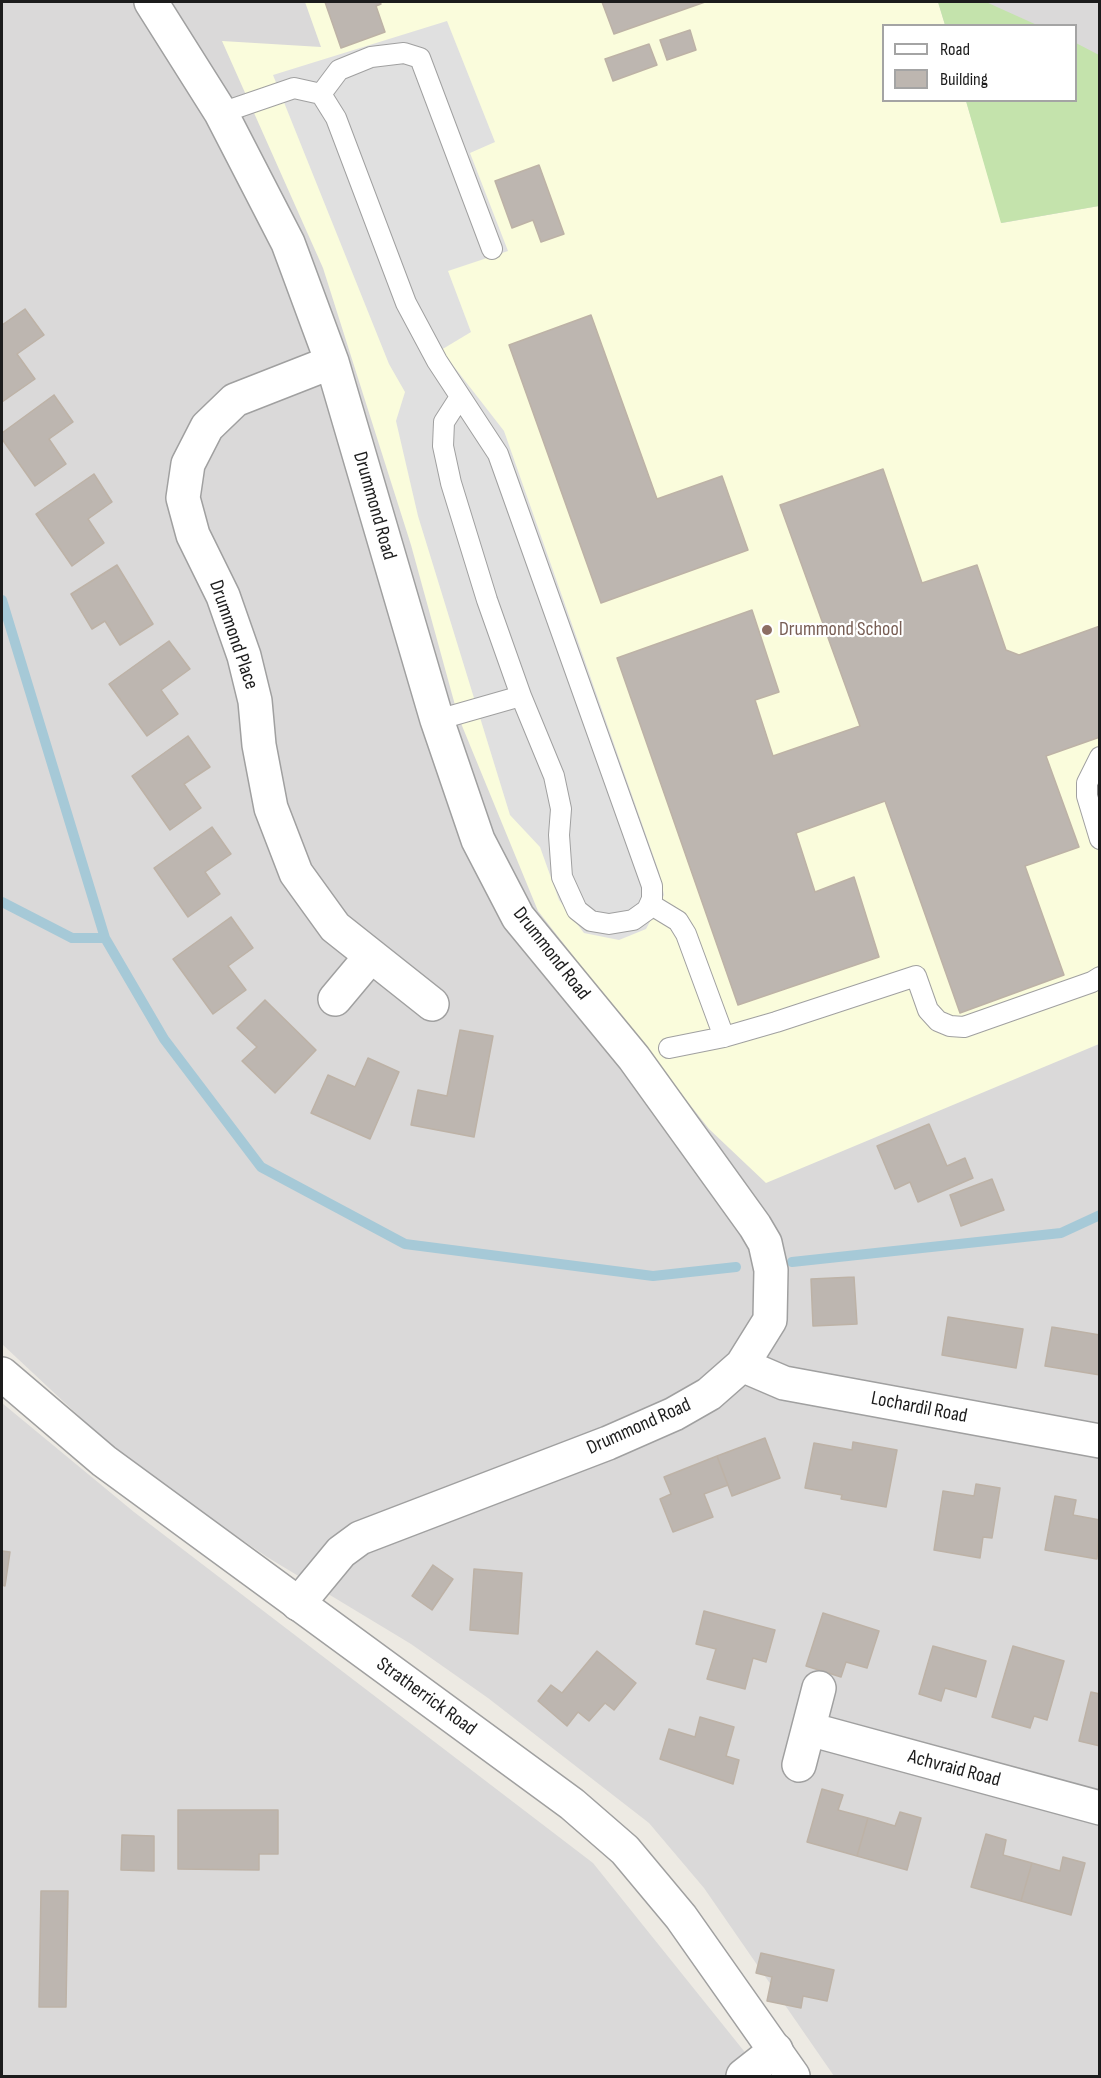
<!DOCTYPE html>
<html>
<head>
<meta charset="utf-8">
<style>
  body { margin:0 }
  #map { position:relative; width:1101px; height:2078px; overflow:hidden; background:#edeae3; font-family:"Sofia Sans Condensed",sans-serif }
  canvas { display:block }
  .frame { position:absolute; inset:0; border:3px solid #1c1c1c; pointer-events:none }
  .legend { position:absolute; left:882px; top:24px; width:195px; height:78px; box-sizing:border-box; background:#fff; border:2px solid #a4a4a4; margin:0; padding:8px 10px; list-style:none; font-size:18px; color:#1c1c1c }
  .legend li { display:flex; align-items:center; gap:12px; height:30px }
  .legend b { width:30px; border:2px solid #a4a4a4 }
</style>
</head>
<body>
<div id="map">
<canvas width="1101" height="2078"></canvas>
<div class="frame"></div>
<ul class="legend">
<li><b style="height:8px;background:#fff"></b>Road</li>
<li><b style="height:16px;background:#bdb6b0"></b>Building</li>
</ul>
</div>
<script>
const ctx = document.querySelector('canvas').getContext('2d');
ctx.lineJoin = 'round';
function fillPath(path, color) { ctx.fillStyle = color; ctx.fill(path, 'evenodd'); }
const poly = rows => new Path2D(rows.map(r => 'M' + r).join(''));
function trace(path, color, width, dash) { ctx.strokeStyle = color; ctx.lineWidth = width; ctx.lineCap = dash ? 'butt' : 'round'; ctx.setLineDash(dash || []); ctx.stroke(path); }
function write(font, color, halo, rows, align = 'center') {
  ctx.font = font + ' "Sofia Sans Condensed",sans-serif'; ctx.lineWidth = 4.5; ctx.setLineDash([]); ctx.textBaseline = 'middle'; ctx.strokeStyle = halo; ctx.fillStyle = color; for (const [text, x, y, turn = 0] of rows) {
    ctx.save(); ctx.translate(x, y); ctx.rotate((+turn || 0) * Math.PI / 180); ctx.textAlign = isNaN(turn) ? turn : align; if (halo) ctx.strokeText(text, 0, 0); ctx.fillText(text, 0, 0); ctx.restore();
  }
}
fillPath(poly([
  [2,2,1099,2,1099,2076,834,2076,704,1888,649,1823,488,1698,411,1644,267,1557,128,1462,2,1344],
  [884,26,1076,26,1076,100,884,100],
  [2,1403,134,1512,593,1863,764,2076,2,2076]
]), '#dad9d9');
fillPath(poly([
  [305,2,938,2,945,25,884,26,884,100,966,101,1002,223,1099,206,1099,1044,766,1183,709,1129,538,911,458,716,411,545,323,268,222,41,321,47]
]), '#fafcdc');
fillPath(poly([
  [938,2,986,2,1037,25,945,25],
  [1076,43,1099,55,1099,206,1001,223,966,101,1076,100]
]), '#c4e3ac');
fillPath(poly([
  [447,21,495,142,470,153,508,251,448,271,471,332,441,350,504,431,659,872,664,895,646,929,619,940,584,933,559,900,540,847,510,815,418,516,396,421,405,392,389,364,273,75]
]), '#e0e0e0');
trace(poly([
  [2,600,105,938,164,1039,261,1167,405,1244,653,1276,736,1267],
  [2,902,72,938,105,938],
  [792,1262,1061,1233,1100,1215]
]), '#a6c9d7', 10);
const building = poly([
  [325,2,380,2,381,4,376,6,385,32,341,48,325,2],
  [602,2,705,2,614,34,602,2],
  [690,30,696,50,667,60,660,40,690,30],
  [649,44,657,65,613,81,605,59,649,44],
  [539,165,564,234,541,242,533,220,512,228,495,181,539,165],
  [25,309,44,335,17,354,35,379,2,402,2,325,25,309],
  [591,315,657,499,722,476,748,550,601,603,509,345,591,315],
  [54,395,73,422,49,439,66,464,35,486,2,439,2,433,54,395],
  [883,469,922,583,977,565,1006,650,1019,655,1100,626,1100,737,1046,756,1079,847,1025,866,1064,975,960,1013,885,801,796,833,815,892,854,877,879,957,738,1005,617,658,752,610,779,692,755,700,773,756,860,726,780,505,883,469],
  [94,474,112,502,88,519,104,543,72,566,36,514,94,474],
  [117,565,153,624,120,645,105,621,92,629,71,594,117,565],
  [169,641,190,669,161,690,178,714,147,736,109,684,169,641],
  [188,736,210,767,184,784,201,808,170,830,132,776,188,736],
  [212,827,231,854,205,872,220,894,188,917,154,868,212,827],
  [231,917,253,948,228,966,246,990,213,1014,173,959,231,917],
  [265,1000,316,1050,275,1093,242,1061,257,1047,237,1028,265,1000],
  [460,1030,493,1036,474,1137,411,1125,418,1090,447,1096,460,1030],
  [368,1058,399,1072,370,1139,311,1113,328,1075,355,1087,368,1058],
  [929,1124,947,1166,965,1158,973,1178,918,1202,910,1182,895,1189,877,1146,929,1124],
  [992,1179,1004,1210,961,1226,950,1195,992,1179],
  [854,1277,857,1324,813,1326,811,1279,854,1277],
  [948,1317,1023,1329,1016,1368,942,1355,948,1317],
  [1052,1327,1100,1335,1100,1375,1045,1366,1052,1327],
  [765,1438,780,1478,732,1496,717,1456,765,1438],
  [853,1442,897,1450,886,1507,841,1499,842,1495,805,1488,814,1443,852,1450,853,1442],
  [717,1456,728,1485,704,1494,713,1517,673,1532,660,1499,671,1494,664,1477,717,1456],
  [976,1484,1000,1488,992,1538,983,1537,980,1558,934,1550,943,1491,974,1496,976,1484],
  [1055,1496,1076,1500,1073,1515,1100,1520,1097,1559,1045,1550,1055,1496],
  [2,1551,10,1552,5,1586,2,1585,2,1551],
  [433,1565,453,1579,432,1610,412,1596,433,1565],
  [474,1569,522,1573,518,1634,470,1630,474,1569],
  [704,1611,775,1630,766,1662,753,1658,745,1689,707,1679,716,1649,696,1644,704,1611],
  [823,1613,879,1631,867,1668,846,1662,841,1677,806,1666,823,1613],
  [933,1646,986,1661,976,1697,945,1688,941,1701,919,1694,933,1646],
  [1013,1646,1064,1661,1047,1720,1034,1716,1030,1728,992,1717,1013,1646],
  [597,1651,636,1683,614,1710,605,1703,589,1721,578,1712,567,1726,538,1701,551,1685,562,1693,597,1651],
  [1091,1692,1100,1694,1100,1746,1079,1741,1091,1692],
  [700,1717,734,1727,726,1756,739,1760,733,1784,660,1759,669,1729,695,1737,700,1717],
  [822,1789,843,1795,838,1810,868,1818,857,1856,807,1842,822,1789],
  [178,1810,278,1810,278,1854,259,1854,259,1870,178,1869,178,1810],
  [900,1812,921,1818,907,1870,857,1856,868,1818,895,1826,900,1812],
  [986,1834,1006,1840,1003,1855,1032,1863,1021,1901,971,1887,986,1834],
  [122,1835,154,1836,154,1871,121,1870,122,1835],
  [1063,1857,1085,1863,1071,1915,1021,1901,1032,1863,1060,1871,1063,1857],
  [41,1891,68,1891,66,2007,39,2007,41,1891],
  [761,1953,834,1970,827,2001,803,1996,801,2008,767,2001,772,1977,756,1973,761,1953]
]);
fillPath(building, '#bdb6b0');
trace(building, '#bdb2a6', 1.5);
const service = poly([
  [321,94,339,70,371,57,404,53,420,58,492,249],
  [221,113,294,88,321,94,336,118,406,303,437,361,498,454,652,886,652,899,647,910,633,920,609,924,591,921,577,910,562,877,559,835,561,809,554,776,521,696,487,600,451,483,443,446,444,422,460,397],
  [437,720,521,696],
  [1100,757,1087,783,1087,796,1100,839],
  [650,904,678,921,686,934,724,1037],
  [669,1048,724,1037,776,1022,916,976,928,1010,938,1021,950,1026,964,1027,1092,982,1100,977]
]);
const minor = poly([
  [151,2,221,113,288,243,332,362,437,720,478,840,518,917,634,1058,755,1226,765,1243,771,1270,770,1320,742,1365,709,1394,674,1414,608,1443,360,1538,341,1552,298,1604],
  [332,362,235,400,207,427,188,464,183,498,193,535,223,596,244,656,255,701,259,745,271,808,296,873,335,927,432,1004],
  [335,999,371,956],
  [742,1365,784,1383,1100,1441],
  [809,1729,1100,1808],
  [799,1765,819,1688],
  [743,2076,776,2050]
]);
const tertiary = poly([
  [2,1374,104,1461,572,1804,625,1850,681,1917,793,2076]
]);
trace(service, '#a0a0a0', 22);
trace(minor, '#a0a0a0', 36);
trace(tertiary, '#a0a0a0', 36);
trace(service, '#fff', 20);
trace(minor, '#fff', 33);
trace(tertiary, '#fff', 33);
for (const [x, y, r, color] of [
  [767,630,6,"#8d6e63"]
]) { const dot = new Path2D(); dot.arc(x, y, r, 0, 2 * Math.PI); ctx.fillStyle = color; ctx.fill(dot); trace(dot, '#fff', 2); }
write('20px', '#1c1c1c', '#fff', [
  ["Drummond Road",374,506,74],
  ["Drummond Place",233,635,71],
  ["Drummond Road",551,954,52],
  ["Lochardil Road",919,1408,11],
  ["Drummond Road",639,1427,-24],
  ["Stratherrick Road",426,1697,36],
  ["Achvraid Road",954,1769,15]
]);
write('20px', '#785e54', '#fff', [
  ["Drummond School",779,630]
], 'left');
</script>
</body>
</html>
